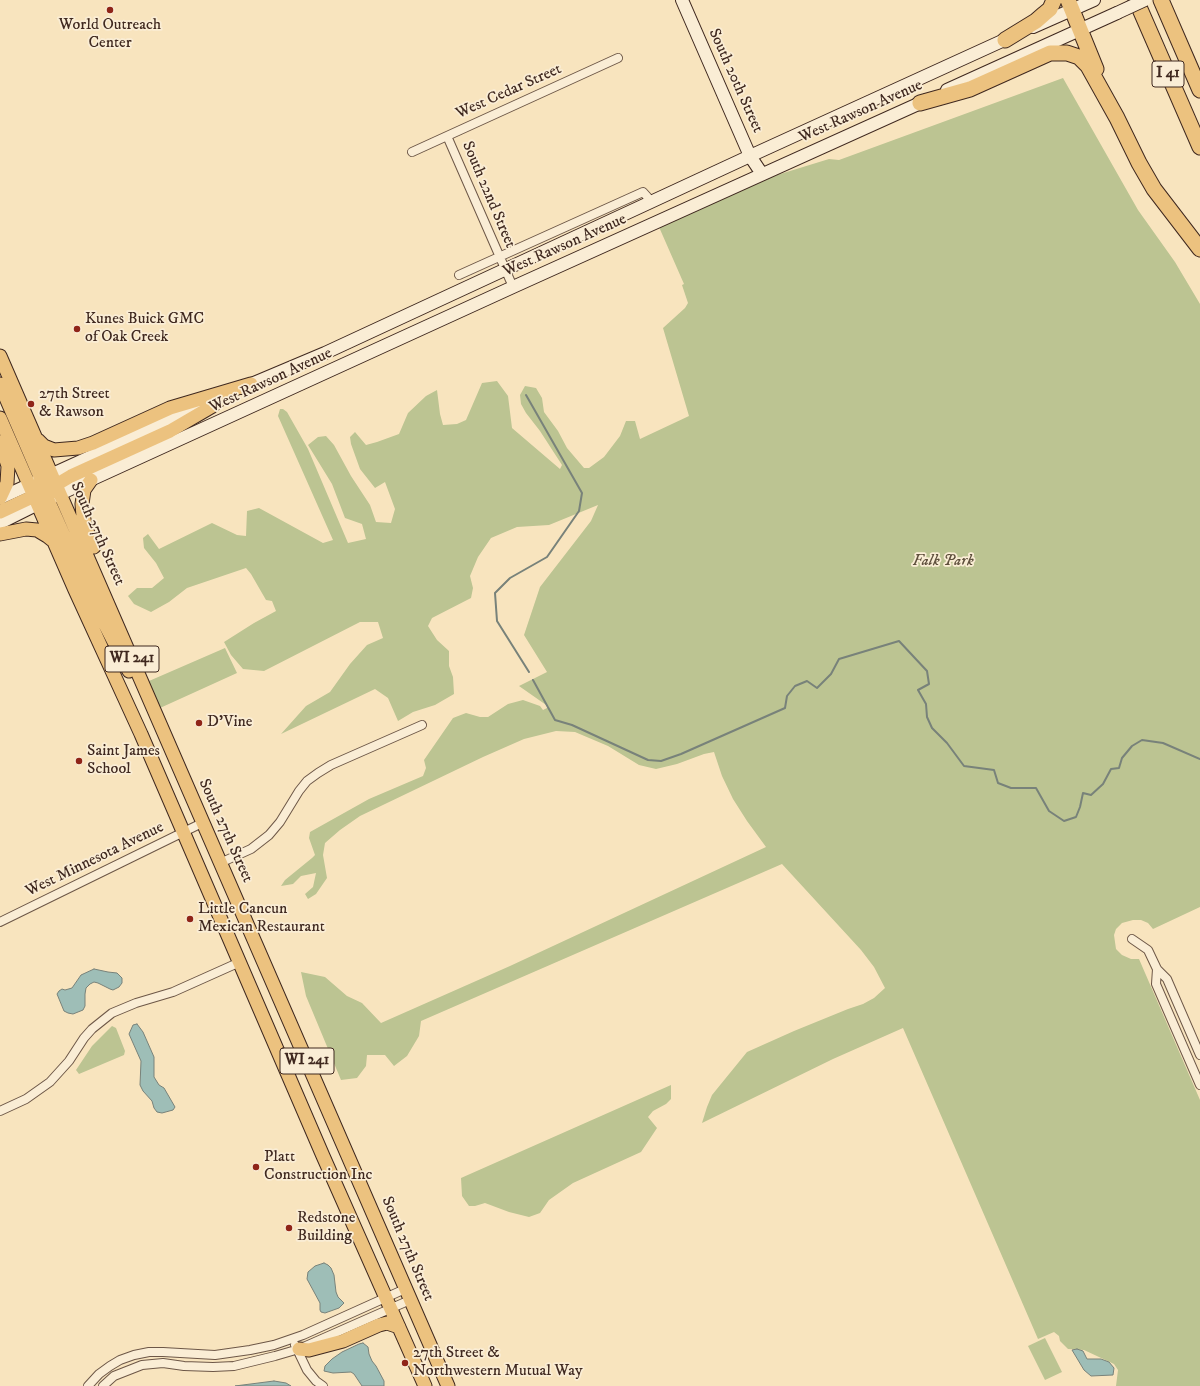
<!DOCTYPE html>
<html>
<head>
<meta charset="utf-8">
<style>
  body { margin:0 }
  canvas { display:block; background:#f8e4be }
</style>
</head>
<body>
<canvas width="1200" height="1386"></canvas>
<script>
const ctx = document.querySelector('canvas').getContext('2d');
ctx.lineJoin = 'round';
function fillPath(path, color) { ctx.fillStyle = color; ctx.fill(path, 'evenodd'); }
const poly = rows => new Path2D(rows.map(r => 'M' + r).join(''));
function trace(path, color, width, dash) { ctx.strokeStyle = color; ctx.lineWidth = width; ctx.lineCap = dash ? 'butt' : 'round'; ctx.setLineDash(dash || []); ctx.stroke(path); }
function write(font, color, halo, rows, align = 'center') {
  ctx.font = font + ' "IM FELL DW Pica",serif'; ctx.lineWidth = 3.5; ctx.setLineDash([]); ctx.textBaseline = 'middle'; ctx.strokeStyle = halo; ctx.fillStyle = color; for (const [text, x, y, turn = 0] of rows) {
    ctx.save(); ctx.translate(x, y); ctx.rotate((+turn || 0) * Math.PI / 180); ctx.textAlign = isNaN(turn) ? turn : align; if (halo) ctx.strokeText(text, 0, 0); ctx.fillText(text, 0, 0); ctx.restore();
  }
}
fillPath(poly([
  [1063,78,1138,210,1175,262,1200,304,1200,907,1153,929,1148,923,1141,920,1133,920,1122,923,1116,929,1114,935,1116,949,1122,955,1131,959,1139,959,1200,1100,1200,1386,1116,1386,1118,1370,1114,1364,1084,1350,1068,1349,1060,1341,1059,1336,1054,1332,1038,1339,903,1028,833,1059,702,1123,707,1107,712,1095,747,1052,794,1031,848,1009,863,1004,874,998,885,988,874,967,861,950,782,864,421,1021,419,1036,407,1056,394,1066,385,1055,367,1055,366,1066,357,1078,341,1080,306,996,301,972,325,977,347,996,362,1003,381,1023,510,966,766,847,747,821,733,799,722,776,714,752,704,754,677,764,656,769,639,765,608,746,575,732,556,731,524,739,483,757,360,816,340,830,325,843,323,855,327,878,316,894,308,899,305,894,313,887,316,873,301,876,293,884,281,886,285,880,312,858,315,855,309,838,310,832,369,799,423,776,426,768,424,760,453,718,466,713,480,717,488,717,508,704,523,700,540,706,543,710,549,707,519,686,547,672,524,635,540,587,591,521,598,505,549,525,517,527,491,538,478,557,470,576,473,588,471,598,432,618,428,626,437,640,449,651,449,666,453,677,454,694,435,705,413,712,398,721,388,698,375,689,281,734,306,706,330,692,350,664,367,645,383,638,378,622,360,622,264,671,243,669,231,655,224,642,254,623,276,611,272,601,266,600,251,574,246,568,187,588,169,602,151,612,134,604,128,596,137,588,152,588,164,578,156,563,144,548,143,538,148,534,159,549,212,523,237,535,246,536,247,511,259,508,323,543,333,540,278,416,280,409,283,409,287,412,308,449,348,543,366,539,362,524,345,518,332,484,308,445,318,437,326,436,334,445,351,476,370,505,376,522,391,523,395,509,385,482,375,488,360,469,351,444,350,437,355,432,366,445,377,442,399,434,408,413,426,396,437,390,440,414,443,425,457,424,466,420,482,383,497,381,508,396,512,428,560,469,562,465,540,431,526,413,521,404,520,395,525,386,536,388,542,398,544,412,558,431,567,448,584,468,589,468,604,457,620,436,626,421,635,421,640,439,689,416,663,328,685,308,688,303,682,285,684,284,659,227,777,175,829,159,839,160],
  [225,648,237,673,160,708,149,681],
  [112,1026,116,1028,125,1051,124,1055,79,1074,76,1070,92,1046],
  [671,1085,671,1099,666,1104,653,1111,648,1117,657,1128,641,1152,573,1183,549,1200,540,1213,529,1217,509,1212,485,1203,475,1206,469,1206,462,1196,461,1178],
  [1045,1338,1062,1372,1045,1380,1028,1346]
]), '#bcc492');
const water = poly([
  [94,969,108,972,117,973,122,978,122,983,119,987,113,990,110,989,98,983,94,982,90,984,86,988,85,994,85,1006,83,1010,73,1014,68,1013,64,1011,57,994,59,991,62,989,65,990,72,988,81,975,94,969],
  [137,1024,143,1032,154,1057,154,1077,159,1085,164,1088,175,1107,173,1110,162,1113,157,1112,154,1108,152,1101,143,1091,140,1085,141,1061,129,1034,133,1025,137,1024],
  [324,1263,328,1265,331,1268,334,1275,336,1292,338,1297,344,1303,339,1308,325,1313,321,1312,320,1310,320,1303,307,1279,308,1272,315,1266,324,1263],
  [363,1343,368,1347,369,1354,372,1361,376,1366,384,1381,384,1386,362,1386,354,1374,351,1372,333,1373,324,1371,325,1366,332,1359,342,1352,359,1344,363,1343],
  [1077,1349,1083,1351,1087,1359,1101,1359,1109,1362,1114,1368,1113,1375,1091,1376,1084,1370,1072,1350,1077,1349],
  [274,1381,286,1383,291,1386,235,1386,274,1381]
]);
fillPath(water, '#9ebeb7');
trace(water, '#78827a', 1);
trace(poly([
  [526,395,582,493,579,511,547,557,510,578,495,593,497,621,529,672],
  [533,680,555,720,572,725,648,760,661,761,681,754,785,708,787,696,795,686,807,681,817,688,831,674,839,659,899,641,927,671,929,684,918,690,926,704,927,717,932,728,947,743,964,766,994,770,998,783,1011,788,1036,788,1049,811,1064,821,1076,817,1080,807,1083,793,1091,795,1103,784,1111,769,1119,768,1122,758,1132,746,1142,740,1163,743,1200,759]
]), '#78827a', 2);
const street = poly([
  [447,136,513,287],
  [412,152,618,58],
  [459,275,643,192,652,202],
  [220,863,251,849,269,835,280,822,299,791,307,781,318,773,331,765,422,725],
  [0,922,202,823],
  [1132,939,1148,950,1157,969,1167,979,1200,1055],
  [1157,969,1156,984,1200,1085],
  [0,1111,26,1099,50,1082,69,1061,84,1038,92,1029,112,1013,136,1003,173,992,240,962],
  [295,1345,307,1370,316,1381,323,1386],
  [88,1386,99,1374,110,1366,120,1360,134,1355,149,1352,163,1352,215,1355,250,1350,274,1345,303,1335,405,1289],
  [103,1386,114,1376,142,1365,163,1363,184,1366,213,1367,234,1366,275,1356,299,1349,410,1300]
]);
const secondary = poly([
  [682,0,750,156,762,174],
  [1033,27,1094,0],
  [947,90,1117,13],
  [242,388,325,353,750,156,1013,36],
  [0,498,208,403],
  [0,523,38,504,513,287,927,100]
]);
const primary = poly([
  [0,356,448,1386],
  [0,384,41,479,50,488,57,492],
  [0,418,75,590,141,734,323,1156,425,1386],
  [38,440,44,446,54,450,78,448,93,443,170,408,251,384],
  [0,442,8,466,7,483,0,498],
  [91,480,84,490,82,504,83,516,87,531,94,547],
  [29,484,44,493,48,500,94,603,129,671],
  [49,489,71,476,170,431,211,407,225,395],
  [0,512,34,496,40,490],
  [0,534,26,529,37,530,47,536,52,540],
  [299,1349,309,1350,343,1341,379,1325,387,1323,399,1327]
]);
const highway = poly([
  [1068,0,1096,69],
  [1136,0,1200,147],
  [1161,0,1200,90],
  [1005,40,1036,21,1044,14,1050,9,1054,0],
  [920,103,970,89,1050,53,1067,53,1079,57,1088,66,1117,118,1139,163,1154,189,1200,249]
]);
trace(street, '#6d5747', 10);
trace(secondary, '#3f281f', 14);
trace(primary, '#3f281f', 15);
trace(highway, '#3f281f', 17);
trace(street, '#faedd5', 8);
trace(secondary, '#faedd5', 12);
trace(primary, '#ecc27f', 13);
trace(highway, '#ecc27f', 15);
const secondaryBridge = poly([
  [1117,13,1145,0]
]);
trace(secondaryBridge, '#3f281f', 14, []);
trace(secondaryBridge, '#faedd5', 12);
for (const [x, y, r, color] of [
  [110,10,4,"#8f2418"],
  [77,329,4,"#8f2418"],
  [31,404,4,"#8f2418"],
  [199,723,4,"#8f2418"],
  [79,761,4,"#8f2418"],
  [190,919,4,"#8f2418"],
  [256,1167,4,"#8f2418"],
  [289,1228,4,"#8f2418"],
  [405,1363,4,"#8f2418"]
]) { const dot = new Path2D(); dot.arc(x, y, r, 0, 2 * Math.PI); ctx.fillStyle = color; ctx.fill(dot); trace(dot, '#faedd5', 1.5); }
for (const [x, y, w] of [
  [1168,74,32],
  [132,659,54],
  [307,1061,54]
]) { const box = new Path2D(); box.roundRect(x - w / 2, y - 13, w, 26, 3); ctx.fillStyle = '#faedd5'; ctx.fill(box); trace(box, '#3f281f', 1); }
write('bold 15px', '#3f281f', null, [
  ["I 41",1168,74],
  ["WI 241",132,659],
  ["WI 241",307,1061]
]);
write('16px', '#3f281f', '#faedd5', [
  ["World Outreach",110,26,"center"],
  ["Center",110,44,"center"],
  ["Kunes Buick GMC",85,320],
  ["of Oak Creek",85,338],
  ["27th Street",39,395],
  ["& Rawson",39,413],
  ["D'Vine",207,723],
  ["Saint James",87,752],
  ["School",87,770],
  ["Little Cancun",198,910],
  ["Mexican Restaurant",198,928],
  ["Platt",264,1158],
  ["Construction Inc",264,1176],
  ["Redstone",297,1219],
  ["Building",297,1237],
  ["27th Street &",413,1354],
  ["Northwestern Mutual Way",413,1372]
], 'left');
write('16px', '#3f281f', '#faedd5', [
  ["South 20th Street",735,81,66],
  ["West Cedar Street",509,92,-24],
  ["West Rawson Avenue",861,112,-24],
  ["South 22nd Street",488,195,67],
  ["West Rawson Avenue",565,246,-24],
  ["West Rawson Avenue",271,381,-25],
  ["South 27th Street",97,534,66],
  ["South 27th Street",225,831,66],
  ["West Minnesota Avenue",95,860,-26],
  ["South 27th Street",407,1249,67]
]);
write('italic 16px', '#5e4f3c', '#faedd5', [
  ["Falk Park",943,562]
]);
</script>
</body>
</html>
